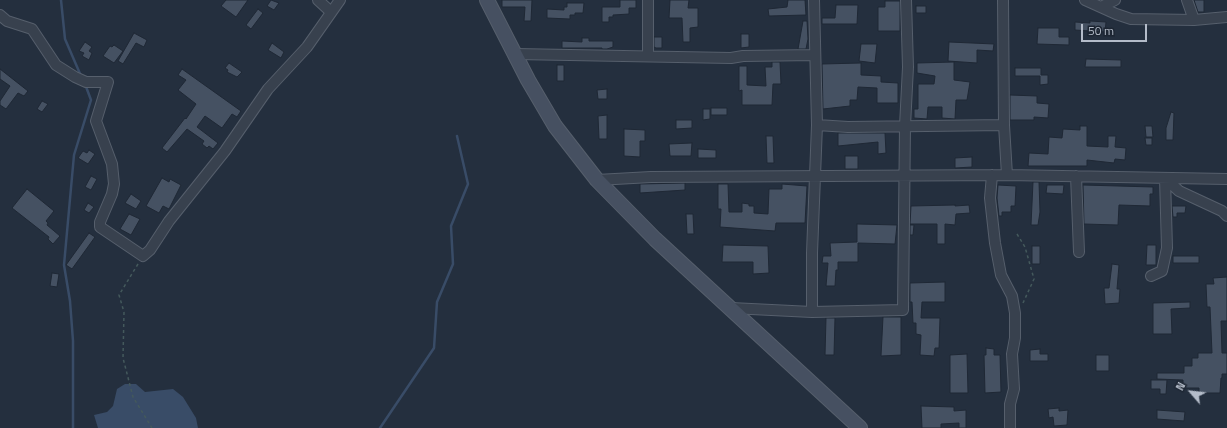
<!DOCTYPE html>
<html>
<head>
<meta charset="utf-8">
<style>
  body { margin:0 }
  #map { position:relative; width:1227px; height:428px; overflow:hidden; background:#242f3e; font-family:"Titillium Web",sans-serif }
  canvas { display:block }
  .north { position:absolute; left:1171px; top:372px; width:40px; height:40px; -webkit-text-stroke:3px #1d2633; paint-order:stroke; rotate:298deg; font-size:11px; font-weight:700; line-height:16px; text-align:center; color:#b4bcc9 }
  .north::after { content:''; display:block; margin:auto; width:14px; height:18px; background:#b4bcc9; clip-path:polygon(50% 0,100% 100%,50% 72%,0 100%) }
  .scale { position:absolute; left:1081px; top:24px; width:66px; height:18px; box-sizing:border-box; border:2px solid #b4bcc9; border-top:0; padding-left:5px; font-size:12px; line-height:14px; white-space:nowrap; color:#b4bcc9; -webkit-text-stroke:3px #1d2633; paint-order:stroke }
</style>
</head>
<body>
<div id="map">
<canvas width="1227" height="428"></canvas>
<div class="north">N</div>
<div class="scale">50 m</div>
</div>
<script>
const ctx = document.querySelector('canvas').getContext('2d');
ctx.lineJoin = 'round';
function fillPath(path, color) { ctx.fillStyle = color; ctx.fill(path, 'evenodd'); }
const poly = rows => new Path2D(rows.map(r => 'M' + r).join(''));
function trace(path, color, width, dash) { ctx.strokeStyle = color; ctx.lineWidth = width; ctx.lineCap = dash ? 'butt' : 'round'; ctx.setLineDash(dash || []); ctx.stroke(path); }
fillPath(poly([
  [125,384,136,384,145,392,173,389,183,397,196,418,198,428,98,428,94,415,107,412,113,406,117,389]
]), '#394c67');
trace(poly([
  [61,0,65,39,81,76],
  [73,428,73,341,70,301,64,265,74,155,91,100,85,84],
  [380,428,434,348,437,302,453,264,451,226,468,184,457,136]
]), '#394c67', 2.5);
const building = poly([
  [226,0,248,0,236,17,221,6,226,0],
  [271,0,279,3,274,10,267,6,271,0],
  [502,0,532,0,531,21,524,21,525,7,502,7,502,0],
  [620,0,636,0,636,8,629,8,629,14,613,15,613,17,609,17,609,22,602,22,602,7,620,7,620,0],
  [670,0,689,0,688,8,698,8,698,27,690,28,690,42,683,42,682,18,669,18,670,0],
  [788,0,805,0,806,15,769,16,768,9,787,7,788,0],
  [1194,0,1204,0,1204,12,1198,12,1194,0],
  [885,1,900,1,900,31,878,31,878,7,885,7,885,1],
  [567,3,584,3,583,13,575,13,575,15,570,15,570,19,547,18,547,9,564,10,564,7,567,7,567,3],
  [836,5,858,5,857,24,822,24,822,18,835,18,836,5],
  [916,6,926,6,926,13,916,13,916,6],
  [258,9,263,13,251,29,246,25,258,9],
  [803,21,807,21,808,39,806,49,798,49,803,21],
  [1090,21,1106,22,1105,32,1075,30,1075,22,1090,23,1090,21],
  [1038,28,1059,28,1059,37,1069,37,1069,45,1037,44,1038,28],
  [134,33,147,40,144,47,136,43,123,64,118,61,134,33],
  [741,34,749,34,749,47,741,48,741,34],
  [654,37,662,37,662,48,656,48,654,47,654,37],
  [582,38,589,38,589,41,613,41,613,47,607,49,602,49,602,48,562,48,562,41,582,42,582,38],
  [85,42,92,47,89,51,92,53,89,60,82,56,84,53,79,51,85,42],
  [949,42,994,44,993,51,977,50,977,63,948,61,949,42],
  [272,43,284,52,281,58,268,50,272,43],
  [861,44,877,44,875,63,859,61,861,44],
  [114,45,123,51,114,63,103,56,110,46,112,47,114,45],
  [1086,59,1121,60,1121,67,1085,67,1086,59],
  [772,62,780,62,781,84,773,84,772,105,742,105,742,90,739,91,739,66,747,66,747,85,766,86,765,67,772,67,772,62],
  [954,62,954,80,970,82,967,100,956,100,955,119,942,118,942,107,928,107,927,119,914,118,914,109,918,109,918,84,934,84,935,76,917,73,917,63,954,62],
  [229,63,242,72,237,77,227,72,228,70,225,68,229,63],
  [861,63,861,75,881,76,881,82,898,83,898,103,877,103,877,88,858,87,857,100,850,100,850,106,823,109,822,64,861,63],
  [557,65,564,65,564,81,557,81,557,65],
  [1015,68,1041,68,1041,75,1048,75,1048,84,1040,85,1040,76,1015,76,1015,68],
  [0,69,28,91,24,96,18,93,6,109,0,105,0,101,10,86,0,79,0,69],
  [182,69,241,111,237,117,232,114,222,128,205,116,197,127,218,143,213,149,209,146,207,148,202,144,204,141,187,129,167,152,162,148,185,118,186,119,196,104,178,90,186,80,178,75,182,69],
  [607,89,607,99,598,99,597,90,607,89],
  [1010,95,1037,96,1037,103,1049,104,1048,118,1034,117,1034,120,1010,120,1010,95],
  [42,101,48,104,42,112,37,109,42,101],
  [711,108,727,108,727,115,711,115,711,108],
  [703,109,710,109,710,119,703,120,703,109],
  [1171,112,1174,113,1173,140,1166,140,1166,128,1171,112],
  [607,115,607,139,599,139,598,116,607,115],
  [676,120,692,120,692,128,676,129,676,120],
  [1080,126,1087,126,1087,146,1108,147,1108,136,1116,136,1115,147,1126,148,1125,160,1115,159,1114,163,1087,160,1087,166,1028,166,1029,153,1048,154,1049,137,1062,138,1063,129,1080,130,1080,126],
  [1145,126,1152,126,1153,137,1146,137,1145,126],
  [624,129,645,130,645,141,640,141,640,157,624,156,624,129],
  [838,133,885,133,886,153,878,154,878,142,838,146,838,133],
  [766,136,773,136,774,163,767,163,766,136],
  [1145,138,1152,138,1152,145,1146,145,1145,138],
  [692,143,691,156,670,156,669,144,692,143],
  [698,149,716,150,716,158,698,158,698,149],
  [89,150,95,154,88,164,78,158,83,151,87,153,89,150],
  [845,156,858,156,858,169,845,169,845,156],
  [972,157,972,167,955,168,955,158,972,157],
  [91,176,97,179,91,190,85,187,91,176],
  [162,178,169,182,170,179,181,185,169,209,163,206,159,213,146,206,162,178],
  [1033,182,1039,182,1040,212,1038,225,1031,225,1033,182],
  [685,183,685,190,640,193,640,184,685,183],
  [718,184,728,184,729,212,742,212,742,203,749,204,749,206,754,206,754,213,768,214,769,189,782,189,782,184,807,186,805,223,776,223,775,231,720,227,721,209,718,209,718,184],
  [998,185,1016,186,1015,206,1011,206,1011,212,1002,212,1002,216,999,216,997,198,998,185],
  [1047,185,1064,185,1063,194,1046,193,1047,185],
  [1083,185,1153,187,1153,194,1150,194,1150,206,1119,205,1118,225,1084,224,1083,185],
  [27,189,54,211,46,221,48,223,47,225,60,236,53,244,48,239,49,237,12,208,27,189],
  [131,194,141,201,136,209,125,203,131,194],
  [88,203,94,207,89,213,84,210,88,203],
  [955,205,955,206,969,205,970,213,956,214,955,225,945,224,945,244,937,244,937,224,910,224,911,206,955,205],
  [1172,206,1186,206,1185,213,1177,213,1177,217,1173,217,1172,206],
  [129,214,140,219,131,235,120,229,129,214],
  [686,214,693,214,694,234,687,234,686,214],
  [857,224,897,225,895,244,858,243,858,262,838,262,838,270,836,270,835,286,826,286,828,263,822,263,823,256,831,256,830,243,857,242,857,224],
  [910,225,914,225,913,235,910,235,910,225],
  [89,233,95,237,72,269,66,265,89,233],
  [723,245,768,246,769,273,753,274,753,262,722,262,723,245],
  [1147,245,1156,245,1156,265,1146,265,1147,245],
  [1032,246,1040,246,1040,264,1032,264,1032,246],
  [1173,256,1199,256,1199,263,1173,263,1173,256],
  [1112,264,1119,265,1117,289,1120,289,1119,303,1105,304,1104,288,1109,288,1112,264],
  [52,273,59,274,57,287,50,286,52,273],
  [1227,277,1227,321,1221,321,1222,353,1227,353,1227,374,1222,374,1222,378,1221,378,1220,393,1199,393,1199,388,1183,388,1183,380,1157,379,1157,373,1184,373,1184,366,1192,366,1192,358,1198,358,1198,353,1212,353,1210,307,1207,307,1206,284,1214,284,1213,278,1227,277],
  [945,282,945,302,922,302,921,318,940,318,939,348,935,348,934,356,920,355,921,335,916,334,916,323,913,323,912,302,910,302,910,283,945,282],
  [1190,302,1190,308,1171,309,1172,334,1153,334,1153,303,1190,302],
  [883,317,901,317,901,355,881,356,883,317],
  [826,318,835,318,834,355,825,355,826,318],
  [986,348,994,349,994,355,1000,355,1001,392,985,393,984,355,986,355,986,348],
  [1040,349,1040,354,1048,354,1048,361,1030,361,1030,350,1040,349],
  [967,354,968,393,950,393,950,355,967,354],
  [1096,355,1109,355,1109,371,1096,371,1096,355],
  [1151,380,1167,380,1166,394,1160,394,1160,389,1151,389,1151,380],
  [921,406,954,407,954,411,966,410,966,428,959,428,959,423,941,424,941,428,922,428,921,406],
  [1059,408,1059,411,1068,410,1067,425,1054,426,1053,417,1049,418,1048,409,1059,408],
  [1157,410,1185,412,1184,421,1157,419,1157,410]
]);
fillPath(building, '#455162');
trace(building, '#1f2835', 1);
const street = poly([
  [318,0,331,12],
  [648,0,648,55],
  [1003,0,1004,125,1007,175],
  [1085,0,1116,14,1131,19,1194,20,1227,17],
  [1187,0,1194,20],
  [1101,7,1115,0],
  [0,15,7,21,32,29,56,65,75,77,86,82,108,82,96,121,112,164,114,184,112,194,100,222,100,227,143,256,150,250,169,221,225,151,268,89,307,47,340,0],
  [516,54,731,58,743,56,815,55],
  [817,125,848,127,1004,125],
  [992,175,990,198,995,243,1001,275,1012,296,1015,313,1015,338,1012,354,1014,389,1010,404,1010,428],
  [1076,176,1079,252],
  [1165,178,1179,191,1222,211,1227,216],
  [597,180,651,177,1007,175,1227,179],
  [1151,276,1162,271,1167,248,1165,178],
  [731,308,812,312,903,310,905,126,908,67,906,0],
  [812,312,812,253,817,125,814,0]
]);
const secondary = poly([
  [487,0,528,80,555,126,597,180,655,239,860,428]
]);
trace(street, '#565f6c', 12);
trace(secondary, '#565f6c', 16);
trace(poly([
  [1017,234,1025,247,1034,279,1023,303],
  [138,264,119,295,124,312,123,358,133,397,152,428]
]), '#44595c', 1.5, [3, 3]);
trace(street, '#38414e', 10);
trace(secondary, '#465061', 14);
</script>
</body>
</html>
